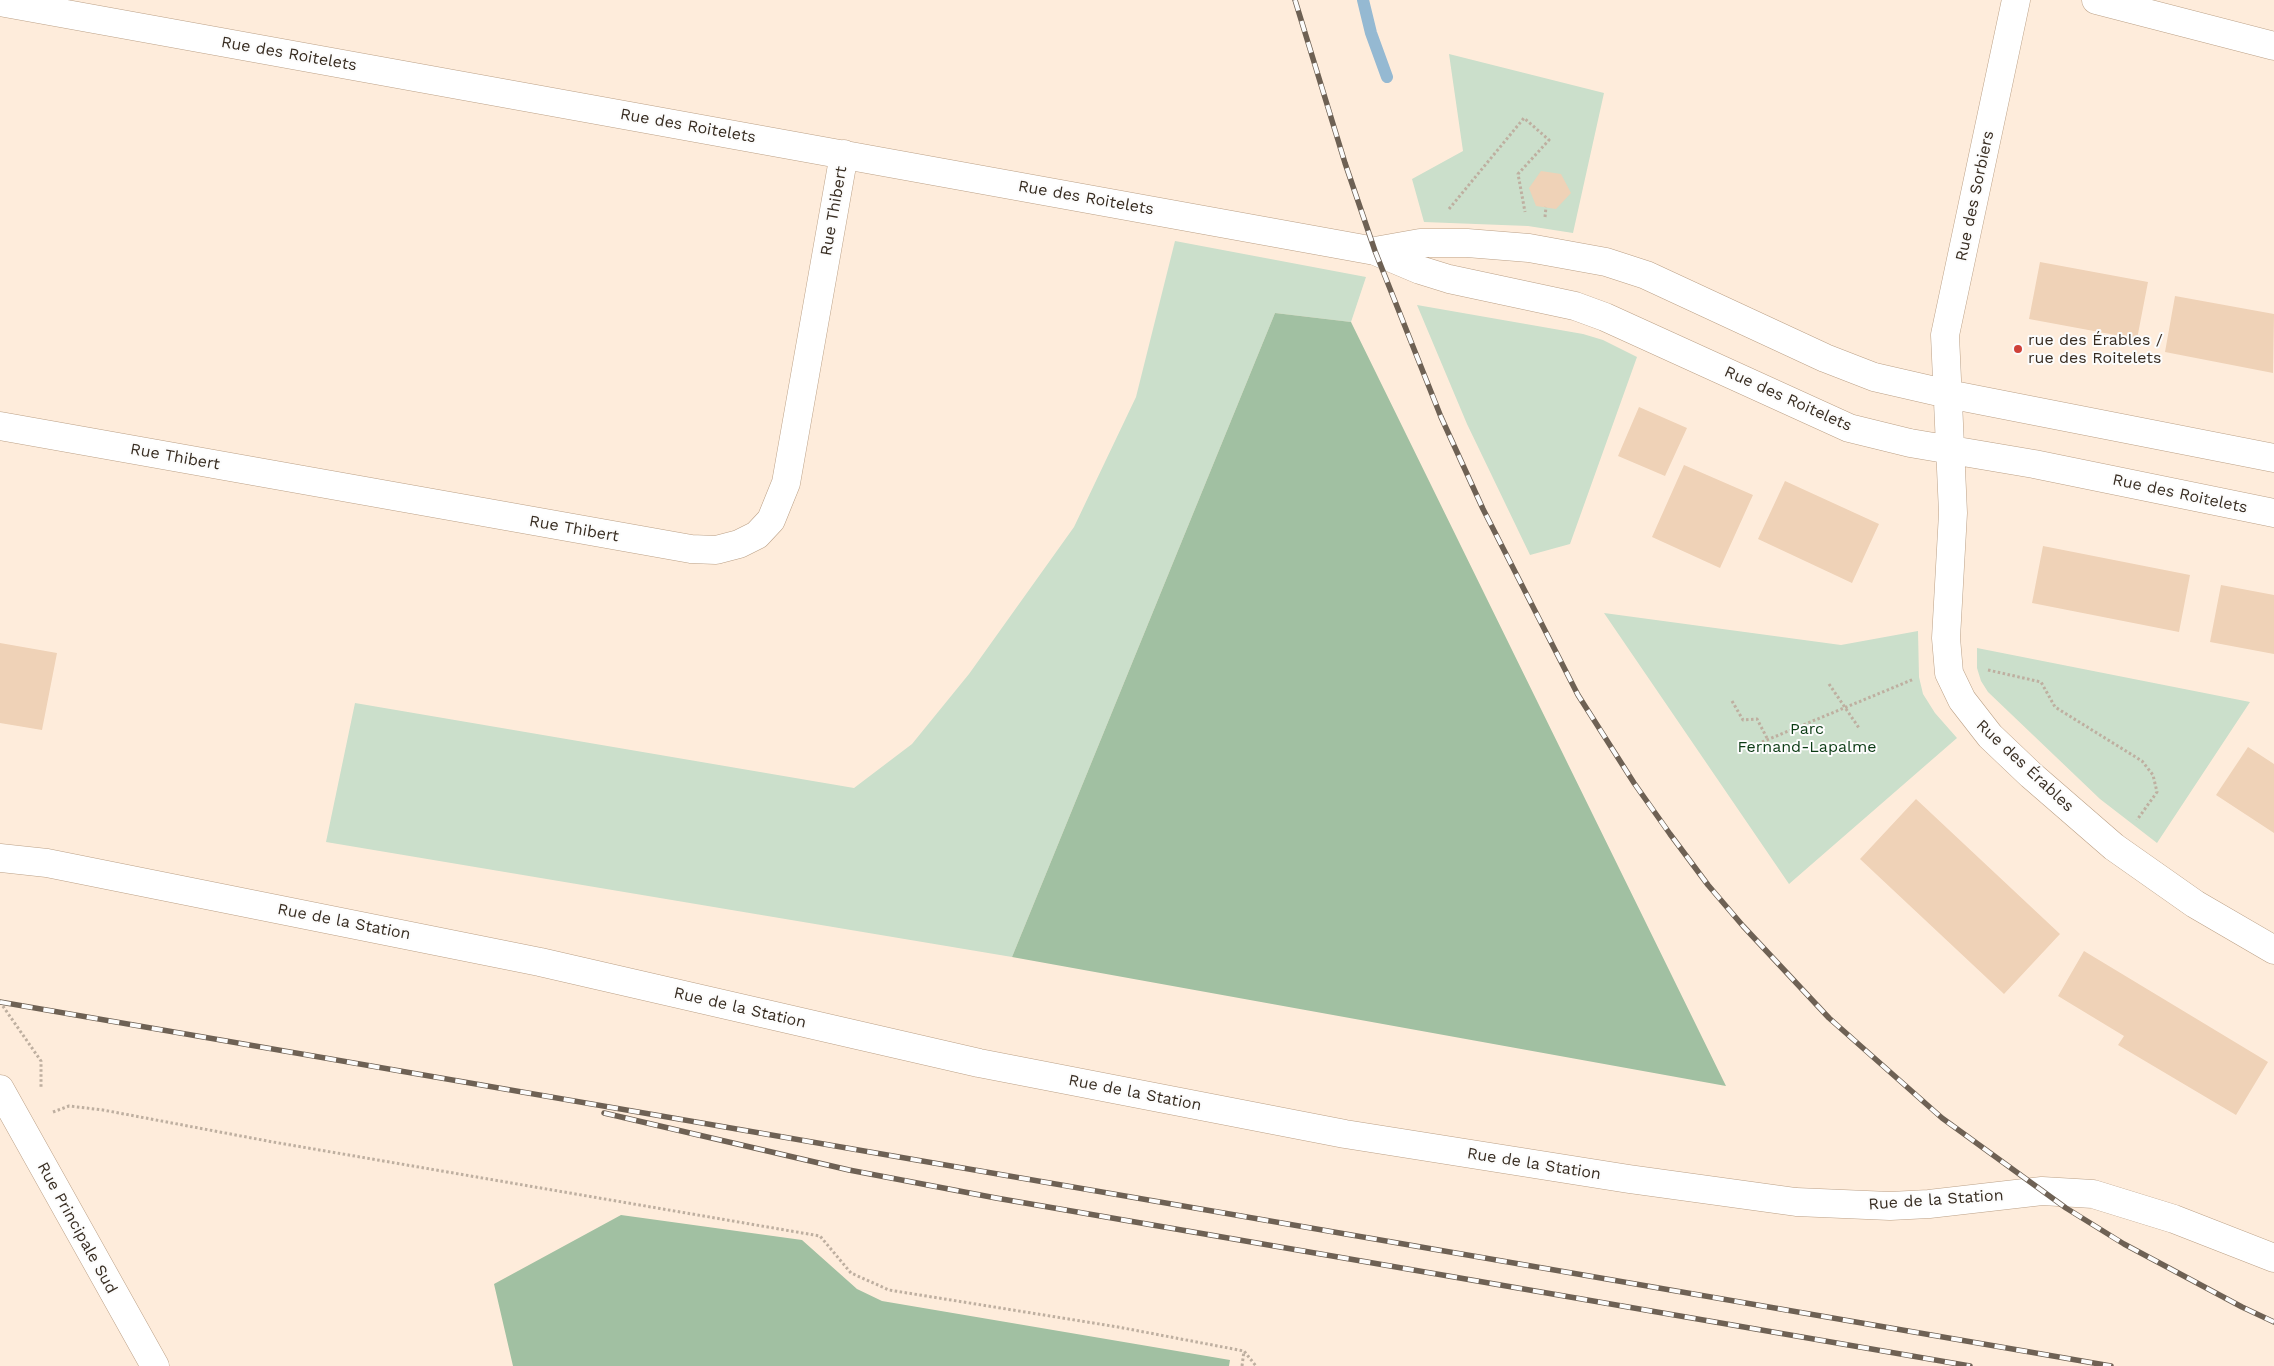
<!DOCTYPE html>
<html>
<head>
<meta charset="utf-8">
<style>
  body { margin:0 }
  canvas { display:block; background:#feecdb }
</style>
</head>
<body>
<canvas width="2274" height="1366"></canvas>
<script>
const ctx = document.querySelector('canvas').getContext('2d');
ctx.lineJoin = 'round';
function fillPath(path, color) { ctx.fillStyle = color; ctx.fill(path, 'evenodd'); }
const poly = rows => new Path2D(rows.map(r => 'M' + r).join(''));
function trace(path, color, width, dash) { ctx.strokeStyle = color; ctx.lineWidth = width; ctx.lineCap = dash ? 'butt' : 'round'; ctx.setLineDash(dash || []); ctx.stroke(path); }
function write(font, color, halo, rows, align = 'center') {
  ctx.font = font + ' "Work Sans",sans-serif'; ctx.lineWidth = 4; ctx.setLineDash([]); ctx.textBaseline = 'middle'; ctx.strokeStyle = halo; ctx.fillStyle = color; for (const [text, x, y, turn = 0] of rows) {
    ctx.save(); ctx.translate(x, y); ctx.rotate((+turn || 0) * Math.PI / 180); ctx.textAlign = isNaN(turn) ? turn : align; if (halo) ctx.strokeText(text, 0, 0); ctx.fillText(text, 0, 0); ctx.restore();
  }
}
fillPath(poly([
  [1449,54,1604,93,1573,233,1528,226,1424,222,1412,179,1463,151],
  [1175,241,1366,277,1351,322,1275,313,1012,957,326,842,355,703,854,788,912,744,969,674,1074,527,1136,397],
  [1417,305,1583,334,1603,340,1637,357,1570,544,1530,555,1467,424],
  [1604,613,1841,645,1918,631,1919,677,1923,694,1935,713,1957,738,1789,884],
  [1977,648,2250,702,2157,843,2100,799,1988,692,1981,681,1977,668]
]), '#cbdfcb');
fillPath(poly([
  [1275,313,1351,322,1726,1086,1012,957],
  [621,1215,802,1240,857,1289,882,1301,1230,1360,1229,1366,513,1366,494,1284]
]), '#a1c0a2');
trace(poly([
  [1363,0,1371,33,1387,77]
]), '#95b9d2', 12);
fillPath(poly([
  [1541,171,1561,174,1571,193,1556,209,1536,206,1529,188],
  [2040,262,2148,282,2137,339,2029,319],
  [2175,296,2274,314,2273,373,2165,352],
  [1639,407,1687,428,1665,476,1618,456],
  [1684,465,1753,495,1720,568,1652,537],
  [1785,481,1879,524,1852,583,1758,539],
  [2043,546,2190,575,2179,632,2032,603],
  [2221,585,2274,595,2274,654,2210,642],
  [0,643,57,653,42,730,0,723],
  [2248,747,2274,764,2274,833,2216,795],
  [1916,799,2060,934,2004,994,1860,859],
  [2084,951,2268,1062,2236,1115,2118,1045,2124,1036,2058,996]
]), '#efd2b7');
const street = poly([
  [2016,0,1945,335,1953,513,1946,638,1949,673,1962,700,1990,736,2031,775,2114,847,2195,904,2274,950],
  [2096,0,2274,46],
  [0,2,1375,251,1420,270,1449,279,1575,306,1605,317,1849,428,1910,443,2034,464,2274,513],
  [1375,251,1420,243,1467,243,1529,248,1606,262,1646,275,1825,358,1874,377,1948,394,2274,458],
  [0,426,691,549,716,550,739,544,757,535,771,520,786,483,844,154],
  [0,858,47,863,540,962,979,1063,1345,1134,1629,1179,1796,1202,1890,1206,1929,1204,2042,1191,2093,1194,2174,1219,2274,1258]
]);
const secondary = poly([
  [0,1089,155,1366]
]);
trace(street, '#bba086', 29);
trace(secondary, '#bba086', 29);
trace(poly([
  [1449,209,1524,118,1549,140,1518,174,1525,212],
  [1545,217,1546,207],
  [1988,670,2041,682,2055,707,2142,761,2153,775,2157,792,2137,820],
  [1829,684,1859,728],
  [1732,701,1743,720,1757,719,1768,740],
  [1762,742,1914,679],
  [0,1002,41,1061,41,1088],
  [53,1112,69,1106,103,1110,273,1142,820,1236,851,1273,889,1290,1118,1327,1244,1351,1256,1366],
  [1242,1366,1244,1351]
]), '#beafa0', 3, [2.5, 2.5]);
trace(street, '#fff', 28);
trace(secondary, '#fff', 28);
const rail = poly([
  [1295,0,1345,163,1375,251,1441,417,1483,509,1578,695,1634,783,1670,834,1708,885,1743,926,1829,1018,1942,1118,2066,1208,2124,1244,2242,1307,2274,1322],
  [0,1002,2111,1366],
  [604,1113,849,1170,996,1198,1970,1366]
]);
trace(rail, '#6e6154', 5.5);
trace(rail, '#fcfcfc', 4, [11]);
for (const [x, y, r, color] of [
  [2018,349,5,"#cf4139"]
]) { const dot = new Path2D(); dot.arc(x, y, r, 0, 2 * Math.PI); ctx.fillStyle = color; ctx.fill(dot); trace(dot, '#fcfcfc', 2); }
write('16px', '#382d22', '#fcfcfc', [
  ["Rue des Roitelets",289,54,10],
  ["Rue des Roitelets",688,126,10],
  ["Rue des Sorbiers",1975,196,-78],
  ["Rue des Roitelets",1086,198,10],
  ["Rue Thibert",834,211,-80],
  ["Rue des Roitelets",1788,399,24],
  ["Rue Thibert",175,457,10],
  ["Rue des Roitelets",2180,494,12],
  ["Rue Thibert",574,529,10],
  ["Rue des Érables",2025,766,43],
  ["Rue de la Station",344,922,11],
  ["Rue de la Station",740,1008,13],
  ["Rue de la Station",1135,1093,11],
  ["Rue de la Station",1534,1164,9],
  ["Rue de la Station",1936,1200,-4],
  ["Rue Principale Sud",77,1228,61]
]);
write('16px', '#382d22', '#fcfcfc', [
  ["rue des Érables /",2028,340],
  ["rue des Roitelets",2028,358]
], 'left');
write('16px', '#0b3b14', '#fcfcfc', [
  ["Parc",1807,729],
  ["Fernand-Lapalme",1807,747]
]);
</script>
</body>
</html>
